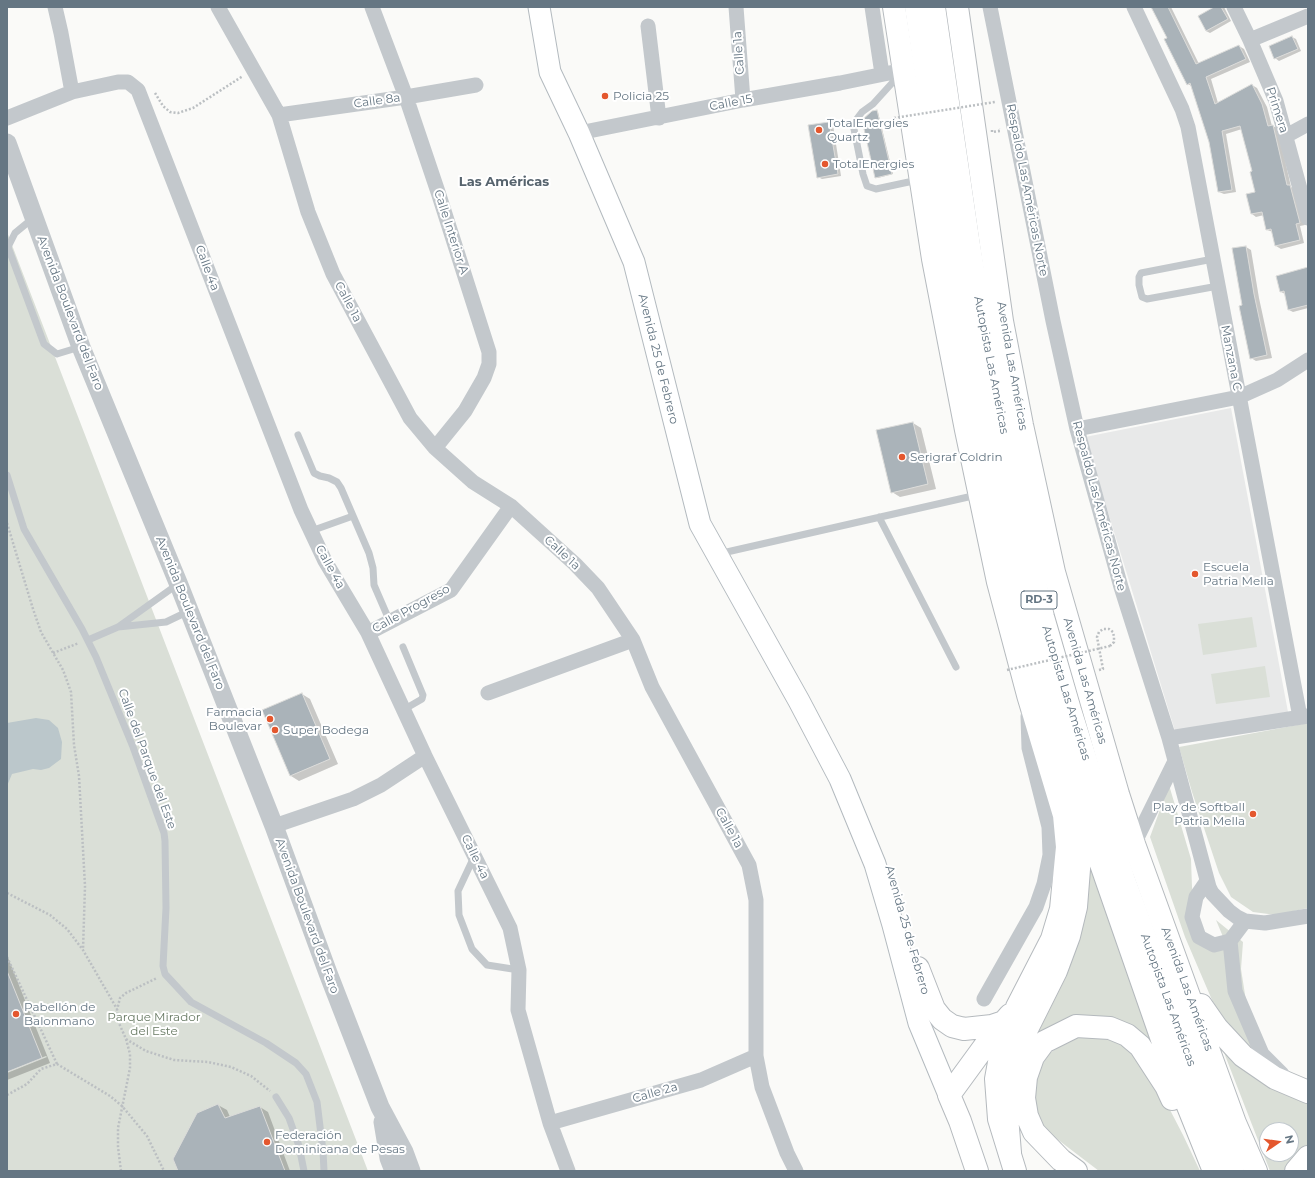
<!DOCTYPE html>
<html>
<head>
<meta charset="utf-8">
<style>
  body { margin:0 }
  #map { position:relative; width:1315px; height:1178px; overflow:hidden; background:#fafaf8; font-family:Montserrat,sans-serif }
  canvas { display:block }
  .frame { position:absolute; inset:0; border:8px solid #657683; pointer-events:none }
  .north { position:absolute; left:1259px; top:1122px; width:40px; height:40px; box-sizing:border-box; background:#fff; border:1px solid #c1c8cd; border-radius:50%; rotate:77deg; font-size:11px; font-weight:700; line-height:16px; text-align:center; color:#657683 }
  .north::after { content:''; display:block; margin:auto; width:14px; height:18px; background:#e4572e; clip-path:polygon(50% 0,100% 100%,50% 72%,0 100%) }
</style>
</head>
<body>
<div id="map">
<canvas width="1315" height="1178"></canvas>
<div class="frame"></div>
<div class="north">N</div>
</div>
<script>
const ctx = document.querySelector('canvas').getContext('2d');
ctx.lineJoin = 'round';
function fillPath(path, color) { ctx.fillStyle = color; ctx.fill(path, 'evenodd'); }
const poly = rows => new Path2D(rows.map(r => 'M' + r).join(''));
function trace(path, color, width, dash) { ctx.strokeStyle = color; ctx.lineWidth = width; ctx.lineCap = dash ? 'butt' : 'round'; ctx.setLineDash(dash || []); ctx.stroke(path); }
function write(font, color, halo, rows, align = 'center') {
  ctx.font = font + ' Montserrat,sans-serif'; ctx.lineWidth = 4; ctx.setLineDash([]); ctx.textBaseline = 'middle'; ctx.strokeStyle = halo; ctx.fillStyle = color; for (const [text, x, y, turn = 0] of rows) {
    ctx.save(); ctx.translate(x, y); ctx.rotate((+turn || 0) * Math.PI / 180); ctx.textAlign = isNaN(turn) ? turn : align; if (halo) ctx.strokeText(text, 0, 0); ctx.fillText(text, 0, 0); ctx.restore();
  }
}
fillPath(poly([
  [1231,408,1288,712,1175,731,1085,437]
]), '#e8e9e9');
fillPath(poly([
  [7,232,368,1171,7,1171],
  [1252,617,1257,647,1203,655,1198,624],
  [1265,666,1270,697,1216,704,1211,674],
  [1308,723,1308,908,1276,915,1253,912,1231,897,1219,873,1192,792,1179,747],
  [1169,785,1191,859,1192,887,1197,925,1211,940,1226,944,1216,920,1243,942,1241,969,1249,1020,1259,1056,1226,1027,1212,1000,1185,937,1150,837],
  [1092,863,1169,1070,1138,1032,1033,1038,1084,895],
  [1216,1032,1308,1098,1308,1145,1297,1154,1286,1171,1270,1171],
  [1267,1130,1291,1130,1291,1154,1267,1154],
  [1090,1035,1125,1041,1154,1079,1183,1135,1200,1171,1099,1171,1040,1126,1034,1089,1039,1069,1050,1053,1069,1040]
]), '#dadfd7');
fillPath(poly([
  [36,718,49,720,58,728,62,742,61,759,49,768,41,770,33,769,12,774,7,786,7,723]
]), '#bbc7cb');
fillPath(poly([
  [1152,7,1171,7,1199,64,1239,46,1244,49,1250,62,1211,79,1218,103,1252,85,1257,88,1267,107,1272,126,1278,128,1291,187,1294,189,1305,225,1300,226,1304,243,1281,249,1276,246,1273,232,1267,230,1264,215,1256,217,1252,214,1256,193,1253,172,1242,129,1226,134,1236,192,1224,194,1219,192,1210,142,1193,87,1188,84,1168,38],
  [1216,7,1224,7,1231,21,1210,33,1206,31],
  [1292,37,1296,39,1301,51,1279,61,1275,58],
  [877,111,878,112,893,174,878,178,876,177],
  [829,123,833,125,841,176,822,179,818,177],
  [1246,247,1251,250,1259,298,1272,358,1256,361,1251,358,1234,249],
  [1308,268,1308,308,1293,312,1289,310,1285,294,1281,292],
  [913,423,921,428,936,489,900,497,892,492],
  [302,694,310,699,338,764,299,781,291,776,263,711],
  [7,955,50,1063,7,1080,7,1073,47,1057,46,1056,7,1071],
  [218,1105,227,1110,230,1117,260,1107,268,1112,290,1171,179,1171]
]), '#0003');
const building = poly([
  [1151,7,1168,7,1196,64,1239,45,1246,59,1206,77,1215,104,1252,84,1262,104,1268,126,1273,125,1287,185,1290,185,1300,223,1296,224,1300,240,1275,246,1271,229,1266,230,1262,212,1251,214,1246,194,1255,192,1250,172,1252,171,1240,126,1222,131,1232,190,1218,192,1209,142,1190,83,1187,85,1164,39,1167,38,1151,7],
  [1214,7,1221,7,1228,19,1206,31,1198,16,1214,7],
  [1292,36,1298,49,1274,59,1269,46,1292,36],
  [877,110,892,174,875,178,862,120,872,111,877,110],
  [829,122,838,174,817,178,808,125,829,122],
  [1246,246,1254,294,1267,355,1250,359,1239,306,1242,305,1232,248,1246,246],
  [1308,267,1308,305,1288,310,1284,291,1280,292,1276,276,1308,267],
  [913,422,928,484,891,493,876,430,913,422],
  [302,693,330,759,290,776,262,710,302,693],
  [7,971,42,1058,7,1072,7,971],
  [218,1104,225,1118,260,1106,285,1171,178,1171,173,1159,197,1113,218,1104]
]);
fillPath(building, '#aab3b9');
trace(building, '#dcdcda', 1);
const secondary = poly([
  [539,7,550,72,579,133,634,262,700,524,799,701,840,779,875,864,893,925,919,1023,949,1095]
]);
const primary = poly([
  [894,7,933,259,966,430,998,582,1028,695,1064,815,1067,847,1061,909,1052,939,1017,1007,1000,1057,996,1079,999,1119,1015,1171],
  [957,7,1002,321,1022,425,1054,572,1118,794,1134,844,1235,1123,1256,1171],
  [918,968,934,1009,942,1019,952,1026,964,1029,992,1026,1004,1022],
  [1201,1005,1217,1028,1243,1056,1275,1078,1308,1092],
  [977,1171,960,1121,949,1095,995,1032,1010,1015],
  [1296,1171,1308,1157]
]);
const motorway = poly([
  [916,7,958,295,1007,544,1048,703,1070,775,1167,1054,1214,1171],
  [934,7,969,245,988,359,1023,528,1043,617,1070,710,1124,880,1224,1149,1233,1171],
  [1010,1153,1007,1116,1008,1081,1013,1057,1056,971,1069,936,1076,907,1081,844,1079,822],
  [1076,1171,1061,1160,1034,1132,1027,1116,1024,1098,1026,1077,1033,1057,1044,1042,1076,1026,1110,1028,1127,1035,1140,1046,1166,1086,1172,1099]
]);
trace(secondary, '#b3babf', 23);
trace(primary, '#b5babe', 24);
trace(motorway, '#b4b9bd', 24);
trace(poly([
  [155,93,163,106,170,112,178,113,193,108,243,76],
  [992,130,992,132,1000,131,999,129],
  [7,523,33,609,41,632,63,670,71,692,74,745,79,776,85,886,83,950],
  [53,653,79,643],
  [1099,670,1103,669,1097,637,1099,632,1103,629,1109,629,1113,632,1114,637,1114,642,1110,646],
  [7,893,50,915,67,929,83,950,117,1009],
  [7,957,57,1064],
  [126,1039,146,1051,174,1060,208,1062,231,1067,251,1076,270,1091],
  [7,1095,27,1084,41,1069,57,1064,110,1096,122,1106,147,1136,164,1171],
  [121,1171,118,1147,118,1128,130,1068,130,1054,126,1039,118,1021,117,1010,120,998,126,993,157,978]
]), '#bbbfc2', 2.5, [2, 2]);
trace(poly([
  [892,72,893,82,873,104,862,112,853,124,863,174,867,186,876,189,918,180],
  [32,219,15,233,8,247,44,344,57,354,80,347],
  [1213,259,1141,273,1139,277,1139,285,1142,297,1147,299,1218,286],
  [298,435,314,473,320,476,329,478,337,482,341,488,369,553,373,568,374,585,390,622],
  [7,475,24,529,82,629,96,657,133,747,164,833,165,841,166,908,163,966,165,974,191,1002,266,1043,296,1063,306,1074,317,1102,323,1151,324,1171],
  [879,517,956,667],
  [311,531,353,516],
  [718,554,977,495],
  [118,627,166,622,189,611],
  [88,640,118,627,171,589],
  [403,647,423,695,422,699,403,710],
  [474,857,458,891,459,915,472,949,487,965,519,970],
  [276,1097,289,1118,299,1146,304,1171]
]), '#c3c8cc', 7);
trace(poly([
  [55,7,61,33,72,92],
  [218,7,279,115,308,212,333,274,410,418,435,448,473,482,511,506,575,564,598,588,633,640,652,687,749,865,756,900,756,1056,762,1087,787,1153,796,1171],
  [372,7,406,97,438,192,489,352,489,364,484,378,465,411,435,448],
  [736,7,743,100],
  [872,7,882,74],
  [990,7,1053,321,1077,429,1121,587,1169,738,1209,887,1212,893,1229,911,1237,917,1245,921,1265,923,1308,916],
  [1134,7,1182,109,1188,127,1300,717],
  [1234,7,1250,40,1276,101,1308,218],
  [648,26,659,118],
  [1250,40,1308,16],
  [279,115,406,97,476,85],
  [7,118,72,92,118,82,128,82,138,90,301,510,325,561,368,633,425,756,510,928,519,970,518,1010,550,1123,568,1171],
  [579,133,743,100,840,83,904,70],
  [1286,136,1308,124],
  [1077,429,1239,397,1277,380,1308,360],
  [368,633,451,590,511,506],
  [488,693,633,640],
  [1169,738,1308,716],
  [274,826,353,799,381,785,425,756],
  [1134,844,1175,761],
  [1207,881,1196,897,1192,917,1199,937,1214,945,1230,941,1245,921],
  [1230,941,1235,991,1262,1054,1282,1074],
  [984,999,1036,907,1044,884,1050,855,1049,827,1029,748,1028,716],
  [550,1123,701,1080,756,1056]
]), '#c3c8cc', 15);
trace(poly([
  [7,143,81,347,179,585,274,826,328,973,380,1107,404,1152,411,1171],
  [383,1122,389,1158,394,1171]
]), '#c3c8cc', 19);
trace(secondary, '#fff', 21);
trace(primary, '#fff', 22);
trace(motorway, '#fff', 22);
trace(poly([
  [894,118,995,102],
  [1007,670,1110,646]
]), '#bbbfc2', 2.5, [2, 2]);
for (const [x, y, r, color] of [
  [605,96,4,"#e4572e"],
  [819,130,4,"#e4572e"],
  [825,164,4,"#e4572e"],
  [902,457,4,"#e4572e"],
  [1195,574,4,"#e4572e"],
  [270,719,4,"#e4572e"],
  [275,730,4,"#e4572e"],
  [1253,814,4,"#e4572e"],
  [16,1014,4,"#e4572e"],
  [267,1142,4,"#e4572e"]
]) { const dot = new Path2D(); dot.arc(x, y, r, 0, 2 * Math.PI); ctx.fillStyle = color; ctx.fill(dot); trace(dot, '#fff', 1.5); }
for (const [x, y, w] of [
  [1039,600,36]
]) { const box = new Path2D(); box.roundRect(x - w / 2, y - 9, w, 18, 3); ctx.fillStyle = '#fff'; ctx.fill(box); trace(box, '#657683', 1); }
write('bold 11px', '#657683', null, [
  ["RD-3",1039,600]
]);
write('12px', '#657683', '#fff', [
  ["Calle 1a",739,53,-94],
  ["Calle 8a",377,101,-8],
  ["Calle 15",731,103,-11],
  ["Primera",1277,110,72],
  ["Respaldo Las Américas Norte",1027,190,79],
  ["Calle Interior A",451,232,72],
  ["Calle 4a",207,268,69],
  ["Calle 1a",348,302,62],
  ["Avenida Boulevard del Faro",70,313,69],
  ["Manzana C",1231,358,79],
  ["Avenida 25 de Febrero",658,359,76],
  ["Autopista Las Américas",991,365,79],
  ["Avenida Las Américas",1012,366,80],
  ["Respaldo Las Américas Norte",1099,506,75],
  ["Calle 1a",562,553,43],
  ["Calle 4a",330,567,61],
  ["Calle Progreso",411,609,-29],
  ["Avenida Boulevard del Faro",190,613,68],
  ["Avenida Las Américas",1085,681,74],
  ["Autopista Las Américas",1066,693,73],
  ["Calle del Parque del Este",147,759,70],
  ["Calle 1a",729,828,61],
  ["Calle 4a",475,857,64],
  ["Avenida Boulevard del Faro",307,916,70],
  ["Avenida 25 de Febrero",907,930,74],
  ["Avenida Las Américas",1187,989,70],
  ["Autopista Las Américas",1168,1000,70],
  ["Calle 2a",655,1093,-16]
]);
write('12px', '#657683', '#fff', [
  ["Policia 25",613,96],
  ["TotalEnergies",827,123],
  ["Quartz",827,137],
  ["TotalEnergies",833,164],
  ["Serigraf Coldrin",910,457],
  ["Escuela",1203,567],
  ["Patria Mella",1203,581],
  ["Farmacia",262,712,"right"],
  ["Boulevar",262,726,"right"],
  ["Super Bodega",283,730],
  ["Play de Softball",1245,807,"right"],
  ["Patria Mella",1245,821,"right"],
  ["Pabellón de",24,1007],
  ["Balonmano",24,1021],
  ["Federación",275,1135],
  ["Dominicana de Pesas",275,1149]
], 'left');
write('12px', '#687a64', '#fff', [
  ["Parque Mirador",154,1017],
  ["del Este",154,1031]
]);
write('bold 13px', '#57646e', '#fff', [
  ["Las Américas",504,182]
]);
</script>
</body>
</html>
